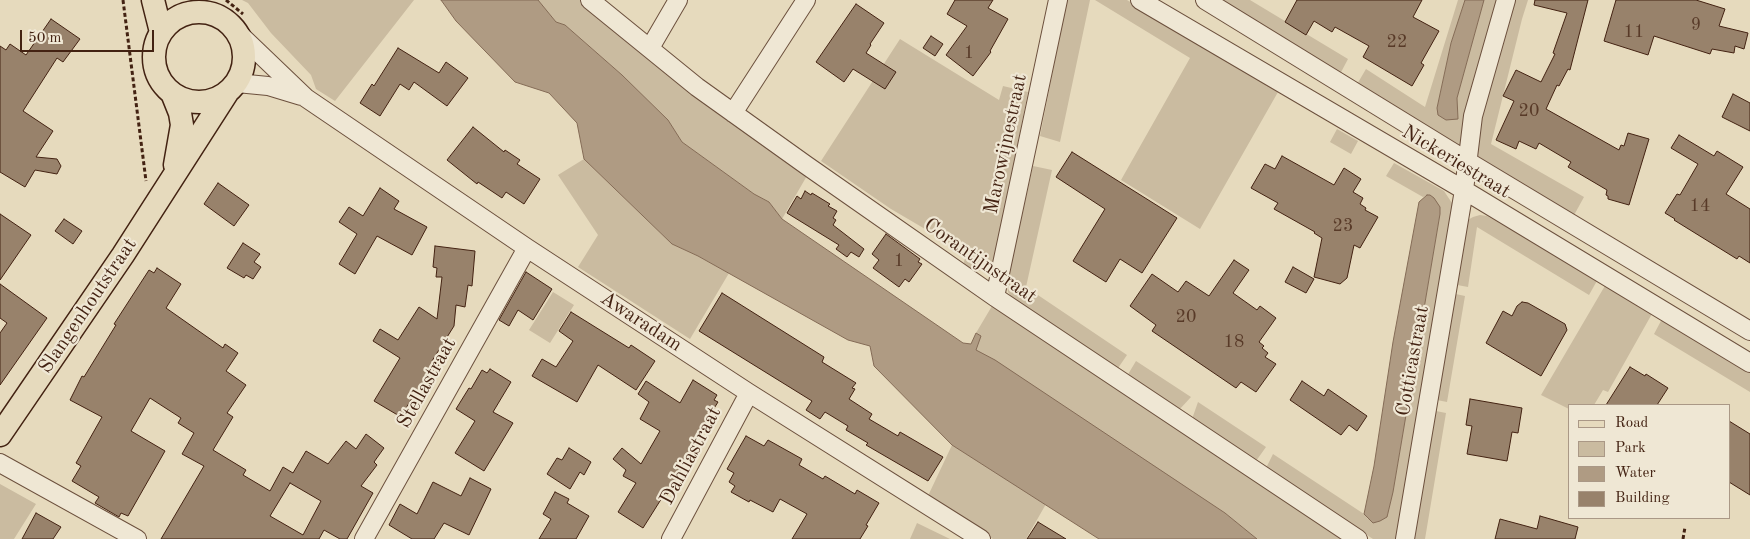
<!DOCTYPE html>
<html>
<head>
<meta charset="utf-8">
<style>
  body { margin:0 }
  #map { position:relative; width:1750px; height:539px; overflow:hidden; background:#e6dabd; font-family:"Old Standard TT",serif }
  canvas { display:block }
  .legend { position:absolute; left:1568px; top:404px; width:162px; height:115px; box-sizing:border-box; background:#efe7d4; border:1px solid #aa9886; margin:0; padding:6px 9px; list-style:none; font-size:15px; color:#432212 }
  .legend li { display:flex; align-items:center; gap:10px; height:25px }
  .legend b { width:25px; border:1px solid #aa9886 }
  .scale { position:absolute; left:20px; top:30px; width:134px; height:22px; box-sizing:border-box; border:2px solid #432212; border-top:0; padding-left:6px; font-size:15px; line-height:18px; white-space:nowrap; color:#432212; -webkit-text-stroke:4px #efe7d4; paint-order:stroke }
</style>
</head>
<body>
<div id="map">
<canvas width="1750" height="539"></canvas>
<ul class="legend">
<li><b style="height:6px;background:#e6dabd"></b>Road</li>
<li><b style="height:14px;background:#cabba0"></b>Park</li>
<li><b style="height:14px;background:#af9b83"></b>Water</li>
<li><b style="height:14px;background:#98826b"></b>Building</li>
</ul>
<div class="scale">50 m</div>
</div>
<script>
const ctx = document.querySelector('canvas').getContext('2d');
ctx.lineJoin = 'round';
function fillPath(path, color) { ctx.fillStyle = color; ctx.fill(path, 'evenodd'); }
const poly = rows => new Path2D(rows.map(r => 'M' + r).join(''));
function trace(path, color, width, dash) { ctx.strokeStyle = color; ctx.lineWidth = width; ctx.lineCap = dash ? 'butt' : 'round'; ctx.setLineDash(dash || []); ctx.stroke(path); }
function write(font, color, halo, rows, align = 'center') {
  ctx.font = font + ' "Old Standard TT",serif'; ctx.lineWidth = 4.5; ctx.setLineDash([]); ctx.textBaseline = 'middle'; ctx.strokeStyle = halo; ctx.fillStyle = color; for (const [text, x, y, turn = 0] of rows) {
    ctx.save(); ctx.translate(x, y); ctx.rotate((+turn || 0) * Math.PI / 180); ctx.textAlign = isNaN(turn) ? turn : align; if (halo) ctx.strokeText(text, 0, 0); ctx.fillText(text, 0, 0); ctx.restore();
  }
}
fillPath(poly([
  [242,0,414,0,335,101,316,89,311,75,271,33,248,3],
  [538,0,581,0,653,59,808,174,782,219,769,202,754,194,682,142,668,120,622,75,565,25,556,22],
  [1067,0,1090,0,1060,142,1040,136],
  [1095,0,1127,0,1278,92,1200,229,1121,180,1190,58],
  [1216,0,1250,0,1348,59,1339,76],
  [1458,0,1465,0,1451,43,1437,108,1458,119,1457,98,1484,0,1502,0,1462,146,1458,147,1356,86,1366,69,1425,107],
  [1510,0,1528,0,1522,19,1491,144,1584,197,1573,217,1480,161,1476,155,1477,117],
  [900,39,999,100,1003,86,1028,92,994,263,986,269,978,271,965,268,964,262,966,253,891,209,821,161],
  [1337,129,1358,141,1351,154,1330,142],
  [584,159,672,244,698,256,729,273,690,339,578,267,598,235,558,175],
  [1394,163,1444,191,1456,209,1397,539,1373,539,1266,468,1273,454,1364,514,1368,519,1387,516,1393,492,1440,214,1440,207,1427,195,1423,197,1386,176],
  [1033,166,1052,170,1026,287,1127,355,1116,371,1012,298,1008,292,1007,283],
  [1480,215,1487,216,1598,279,1589,295,1477,227,1468,287,1452,284,1466,221,1473,217],
  [1606,284,1653,312,1608,392,1603,390,1594,405,1569,405,1569,409,1541,395],
  [553,292,574,305,550,343,529,330],
  [1451,293,1465,296,1447,402,1432,399],
  [992,306,1184,434,1345,539,1257,539,1225,513,975,350,980,336,976,333],
  [1662,319,1750,373,1750,392,1654,334],
  [1136,361,1191,397,1179,410,1127,376],
  [1198,402,1266,447,1256,461,1192,419],
  [1436,411,1446,413,1425,539,1409,539,1431,415],
  [952,445,1046,504,1026,539,993,539,927,498],
  [0,484,36,504,14,539,0,539],
  [917,523,950,539,910,539]
]), '#cabba0');
const water = poly([
  [441,0,538,0,556,22,565,25,622,75,668,120,682,142,754,194,769,202,782,219,963,343,971,344,976,333,981,336,976,350,995,360,1225,513,1257,539,1099,539,952,445,874,366,870,346,848,340,698,256,672,244,584,159,577,123,549,93,515,82,456,21,441,0],
  [1465,0,1484,0,1457,98,1458,119,1446,120,1438,115,1437,108,1451,43,1465,0],
  [1427,195,1430,195,1434,198,1440,207,1440,214,1393,492,1387,517,1380,521,1373,523,1364,514,1374,466,1393,342,1419,202,1427,195]
]);
fillPath(water, '#af9b83');
trace(water, '#846b56', 1);
const building = poly([
  [955,0,993,0,988,8,1008,19,990,51,991,52,973,76,946,55,967,26,947,14,955,0],
  [1297,0,1422,0,1413,17,1439,31,1421,63,1424,65,1412,86,1363,57,1369,46,1335,27,1332,32,1314,21,1306,35,1285,22,1297,0],
  [1535,0,1588,0,1570,70,1568,69,1559,86,1557,85,1546,109,1619,150,1621,145,1624,146,1628,133,1649,139,1629,205,1608,199,1608,196,1606,195,1607,190,1568,167,1571,162,1539,143,1536,149,1519,141,1516,149,1496,140,1514,101,1503,96,1516,70,1541,82,1555,54,1553,53,1567,13,1534,5,1535,0],
  [1616,0,1696,0,1725,9,1719,26,1748,33,1744,49,1735,46,1734,53,1712,49,1710,54,1654,36,1648,55,1604,41,1616,0],
  [856,4,884,23,870,44,871,45,866,53,896,72,885,89,853,69,844,82,816,62,856,4],
  [51,19,80,39,63,62,57,58,23,111,53,131,36,157,57,159,61,166,57,174,35,170,25,187,0,172,0,46,6,50,10,44,26,55,51,19],
  [931,36,943,44,935,56,923,48,931,36],
  [398,48,439,73,446,62,468,78,447,106,414,82,409,90,400,84,380,116,360,103,372,84,374,86,398,48],
  [1733,94,1750,103,1750,131,1722,117,1733,94],
  [473,127,504,152,505,150,520,160,517,164,540,179,524,204,506,192,502,198,478,182,477,184,447,160,473,127],
  [1679,135,1714,156,1717,151,1743,167,1726,194,1750,209,1750,263,1739,256,1737,259,1674,220,1675,219,1665,213,1677,194,1680,195,1698,164,1671,148,1679,135],
  [1072,152,1177,218,1142,273,1120,259,1106,282,1073,261,1105,209,1056,177,1072,152],
  [1282,156,1334,185,1344,168,1361,179,1353,192,1363,198,1360,204,1366,208,1365,210,1378,217,1360,248,1354,245,1347,278,1340,284,1314,277,1322,238,1314,233,1315,232,1274,209,1278,203,1251,188,1265,164,1275,169,1282,156],
  [218,183,249,205,234,226,204,204,218,183],
  [380,188,399,201,394,209,427,227,412,255,377,236,355,274,339,264,357,234,339,222,349,207,363,216,380,188],
  [805,191,811,195,812,193,830,204,828,206,837,211,833,218,836,220,833,225,864,249,859,257,851,252,847,257,836,249,839,245,787,213,797,196,801,199,805,191],
  [0,214,31,235,0,280,0,214],
  [64,219,82,231,73,244,55,231,64,219],
  [886,234,920,259,918,262,922,264,909,282,905,279,899,287,873,268,879,260,872,254,886,234],
  [243,243,260,254,254,262,261,267,253,279,246,275,244,278,227,268,243,243],
  [435,246,475,251,472,286,468,285,465,307,456,305,454,326,432,361,439,365,421,394,416,391,401,417,374,401,400,358,373,341,380,329,398,340,419,307,437,319,442,277,436,277,437,268,433,267,435,246],
  [1234,260,1249,270,1233,293,1257,310,1260,306,1276,318,1259,342,1264,346,1262,348,1268,353,1265,357,1276,364,1256,392,1241,382,1236,388,1152,331,1156,325,1130,306,1152,274,1178,292,1186,281,1209,296,1234,260],
  [1293,267,1314,279,1306,293,1285,282,1293,267],
  [157,268,181,284,166,308,223,348,225,344,238,353,226,371,246,385,227,413,233,417,213,450,246,470,243,475,270,491,283,467,293,473,306,451,328,464,346,441,356,449,366,434,384,448,374,462,377,465,361,486,373,493,347,539,340,539,324,530,319,539,161,539,204,466,182,454,194,433,178,423,181,418,150,398,131,431,165,451,128,516,121,513,119,517,95,503,99,497,72,481,81,466,76,463,102,417,70,400,82,376,84,377,116,325,114,324,149,270,154,273,157,268],
  [290,483,321,501,303,535,270,516,290,483],
  [526,272,552,289,533,320,518,310,509,326,499,320,526,272],
  [0,284,47,318,0,385,0,333,7,323,0,318,0,284],
  [722,293,824,357,822,362,856,383,852,388,855,389,849,399,872,414,869,419,898,436,900,432,943,457,928,481,866,445,868,443,846,430,848,426,825,412,820,419,806,410,812,401,699,331,722,293],
  [1522,302,1528,303,1565,324,1567,330,1541,376,1486,343,1503,311,1512,316,1517,306,1522,302],
  [571,312,629,348,631,345,655,361,636,390,598,365,577,402,532,376,542,359,556,367,573,341,559,331,571,312],
  [1630,367,1645,376,1646,374,1668,388,1657,405,1606,405,1630,367],
  [490,369,511,382,493,412,513,423,484,471,455,453,475,421,456,409,469,388,471,389,482,370,487,373,490,369],
  [693,380,717,395,714,400,718,402,698,434,700,435,668,494,665,493,643,528,618,512,636,483,623,476,626,470,613,459,622,448,641,464,660,431,640,419,649,402,638,394,646,381,680,403,693,380],
  [1302,381,1324,396,1328,389,1367,416,1357,431,1349,425,1341,435,1290,400,1302,381],
  [1470,399,1522,408,1518,433,1512,432,1507,461,1467,454,1472,426,1466,425,1470,399],
  [1729,421,1750,434,1750,495,1729,482,1729,421],
  [746,436,764,446,768,440,802,459,799,465,823,479,825,476,855,494,857,490,879,503,866,525,868,526,860,539,792,539,807,514,780,499,773,512,750,500,749,502,731,492,735,486,729,482,734,473,727,469,746,436],
  [569,448,591,462,584,475,580,472,570,489,547,474,557,458,562,460,569,448],
  [470,478,491,489,469,535,444,523,434,539,412,539,389,525,400,504,417,514,433,482,461,496,470,478],
  [555,492,569,499,567,503,589,516,576,539,539,539,551,519,543,514,555,492],
  [36,513,61,527,53,539,22,539,36,513],
  [1540,516,1578,527,1575,539,1495,539,1500,519,1537,529,1540,516],
  [1038,522,1066,539,1027,539,1038,522]
]);
fillPath(building, '#98826b');
trace(building, '#432212', 1);
const minor = poly([
  [590,0,697,87,806,165,995,297,1358,539],
  [1140,0,1464,190,1750,363],
  [1205,0,1467,161,1750,331],
  [235,30,306,98,527,248,749,393,981,539],
  [650,48,678,0],
  [237,83,268,86,301,96],
  [733,113,806,0],
  [995,297,1058,0],
  [0,463,137,539],
  [364,539,527,248],
  [671,539,749,393],
  [1405,539,1464,190,1473,116,1506,0]
]);
const major = poly([
  [153,0,161,32],
  '154 57a45 45 0 1 1 90 0a45 45 0 1 1-90 0Z',
  [172,93,180,113,182,125,175,165],
  [0,435,123,255,227,93]
]);
trace(minor, '#6c503d', 20);
trace(major, '#432212', 25);
trace(poly([
  [123,0,146,181],
  [226,0,243,14],
  [1683,539,1685,527]
]), '#432212', 3, [4, 2.5]);
trace(minor, '#efe7d4', 18);
trace(major, '#e6dabd', 22);
write('18px', '#583a28', null, [
  ["9",1696,25],
  ["11",1634,32],
  ["22",1397,42],
  ["1",969,53],
  ["20",1529,111],
  ["14",1700,206],
  ["23",1343,226],
  ["1",899,261],
  ["20",1186,317],
  ["18",1234,342]
]);
write('20px', '#432212', '#efe7d4', [
  ["Marowijnestraat",1006,144,-78],
  ["Nickeriestraat",1456,162,31],
  ["Corantijnstraat",980,261,35],
  ["Slangenhoutstraat",88,306,-56],
  ["Awaradam",641,322,33],
  ["Cotticastraat",1413,361,-80],
  ["Stellastraat",427,383,-61],
  ["Dahliastraat",691,456,-62]
]);
</script>
</body>
</html>
